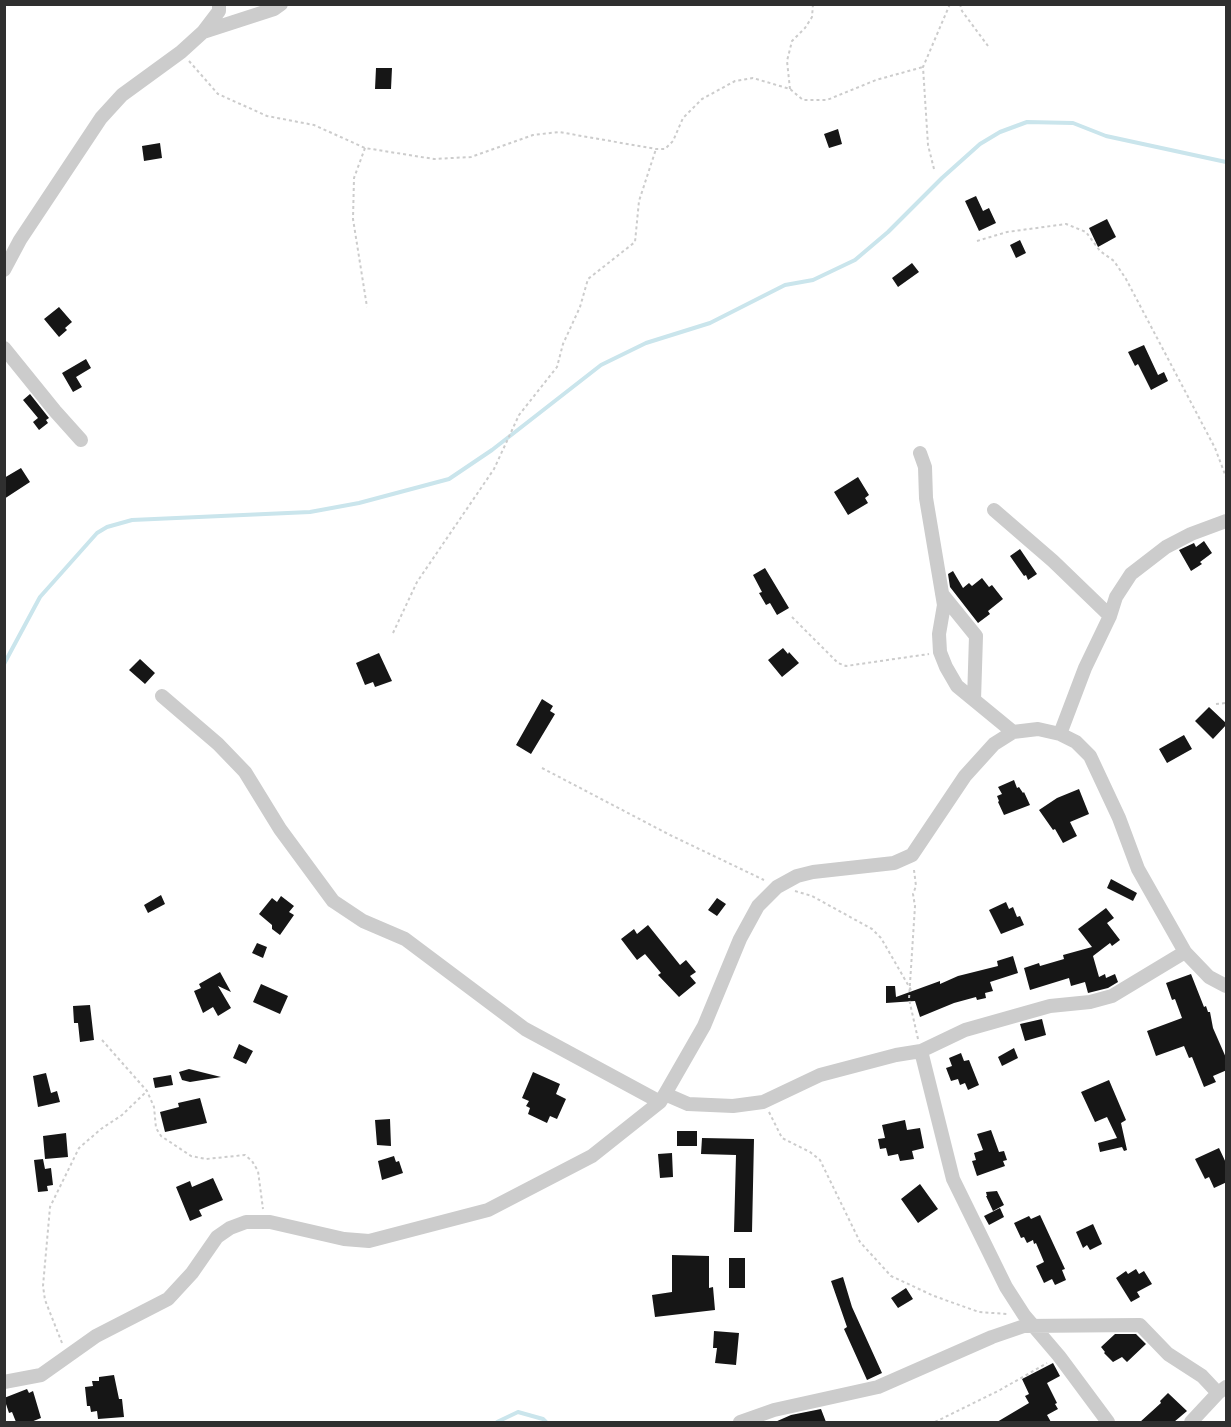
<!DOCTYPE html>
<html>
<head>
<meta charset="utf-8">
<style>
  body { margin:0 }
  #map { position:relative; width:1231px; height:1427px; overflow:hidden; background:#fff; font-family:"Asap Condensed",sans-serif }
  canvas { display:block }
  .frame { position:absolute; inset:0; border:6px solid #2f2f2f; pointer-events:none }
</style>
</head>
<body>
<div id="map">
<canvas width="1231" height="1427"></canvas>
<div class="frame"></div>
</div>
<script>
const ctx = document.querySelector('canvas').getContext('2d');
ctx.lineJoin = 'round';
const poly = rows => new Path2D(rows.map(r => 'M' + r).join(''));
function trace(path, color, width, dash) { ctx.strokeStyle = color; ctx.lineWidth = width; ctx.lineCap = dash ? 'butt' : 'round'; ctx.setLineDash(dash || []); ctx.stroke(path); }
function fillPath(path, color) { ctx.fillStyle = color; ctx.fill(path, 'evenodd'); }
trace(poly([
  [4,664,40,597,97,533,107,527,132,520,310,512,359,503,449,479,492,450,601,365,646,343,710,323,785,285,813,280,855,260,888,232,942,178,980,144,1000,132,1027,122,1073,123,1106,136,1226,162],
  [497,1422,518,1412,543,1419,546,1422]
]), '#cae5ec', 4);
fillPath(poly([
  [376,68,392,68,391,89,375,89],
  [838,129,842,144,829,148,824,134],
  [160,143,162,158,144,161,142,146],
  [976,196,983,211,989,208,996,223,979,231,965,201],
  [1107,219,1116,237,1098,247,1089,228],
  [1020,240,1026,253,1016,258,1010,245],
  [912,263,919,272,898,287,892,278],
  [59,307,72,322,65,328,67,330,59,337,44,319],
  [1144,345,1158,375,1164,372,1168,381,1151,390,1138,364,1135,366,1128,352],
  [86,359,91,368,76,377,82,387,73,392,62,373],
  [30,394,49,418,46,420,48,423,39,430,33,422,38,418,23,400],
  [21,468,30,482,4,499,4,478],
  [858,477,869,495,865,498,868,503,848,515,834,492],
  [1204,541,1212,553,1200,562,1202,564,1191,571,1179,550,1194,543,1196,547],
  [1020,549,1037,574,1028,580,1026,575,1024,576,1010,556],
  [765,568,789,608,777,615,770,603,766,605,759,593,762,592,753,575],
  [953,571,963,588,969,583,972,586,982,578,989,587,992,585,1003,599,988,611,990,614,978,623,950,587,948,574],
  [783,648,788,654,789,652,799,663,782,677,768,660],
  [379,653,392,681,375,687,373,682,365,685,356,663],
  [140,659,155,673,145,684,129,670],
  [542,699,553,706,550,711,555,714,531,754,516,745],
  [1209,707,1227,724,1213,739,1195,721],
  [1184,735,1192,749,1167,763,1159,749],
  [1014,780,1017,788,1019,787,1023,793,1024,792,1030,805,1004,815,998,802,999,801,997,796,1002,794,998,787],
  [1079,789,1089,814,1070,822,1077,836,1063,843,1055,829,1053,830,1039,810,1057,798],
  [1111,879,1137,893,1133,901,1107,888],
  [161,895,165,904,148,913,144,905],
  [281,896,294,906,289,912,294,915,280,935,272,929,272,925,259,914,272,898,277,902],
  [717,898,726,904,717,916,708,910],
  [1006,902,1009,909,1013,907,1017,917,1020,916,1024,925,1001,934,989,910],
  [1106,908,1114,918,1107,923,1120,940,1112,946,1110,943,1093,956,1099,977,1105,974,1106,978,1115,974,1118,982,1108,988,1088,993,1085,982,1071,986,1069,978,1030,990,1024,968,1039,963,1040,966,1064,959,1063,955,1092,947,1078,929],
  [648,925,680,965,686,960,696,972,690,976,696,983,679,997,658,975,661,973,645,954,637,960,621,939,634,929,637,934],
  [257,943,267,947,263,958,252,953],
  [1013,956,1018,973,990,982,993,991,985,993,986,998,977,1000,976,997,954,1003,920,1017,915,1001,886,1003,886,986,895,986,896,997,940,981,940,984,958,976,998,966,997,961],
  [220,972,231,992,218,986,231,1008,218,1016,213,1007,203,1013,194,991,201,988,199,984],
  [1191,974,1204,1007,1206,1006,1208,1012,1210,1012,1213,1028,1227,1060,1227,1070,1213,1076,1216,1082,1204,1087,1192,1057,1189,1058,1184,1046,1156,1056,1147,1031,1182,1018,1175,999,1172,1000,1166,983],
  [261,984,288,996,280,1014,253,1002],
  [90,1005,94,1040,80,1042,78,1023,74,1023,73,1006],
  [1042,1019,1046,1035,1025,1041,1020,1024],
  [239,1044,253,1051,246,1064,233,1058],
  [1014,1048,1018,1058,1002,1066,998,1057],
  [961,1053,964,1061,969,1060,979,1085,968,1090,965,1083,960,1085,958,1079,951,1081,946,1068,952,1066,949,1058],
  [189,1069,221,1077,190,1082,182,1080,179,1072],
  [533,1072,560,1084,556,1094,566,1099,557,1119,550,1116,547,1123,528,1114,530,1108,526,1106,529,1101,522,1098],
  [46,1073,51,1093,57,1091,60,1102,38,1107,33,1076],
  [171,1075,173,1085,155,1088,153,1078],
  [1109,1080,1126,1120,1121,1123,1127,1150,1124,1151,1122,1147,1100,1152,1098,1143,1117,1138,1107,1117,1095,1122,1081,1092],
  [200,1098,207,1123,165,1132,160,1112,179,1107,178,1103],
  [390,1119,391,1146,377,1145,375,1120],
  [905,1120,907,1130,920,1128,924,1148,912,1151,914,1159,900,1161,898,1154,888,1156,886,1148,880,1149,878,1139,885,1138,882,1125],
  [991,1130,999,1152,1004,1151,1007,1160,1003,1161,1005,1166,977,1176,972,1161,976,1160,974,1153,983,1150,977,1134],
  [677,1131,697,1131,697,1146,677,1146],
  [66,1133,68,1157,45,1159,43,1136],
  [702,1138,754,1139,752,1232,734,1232,736,1155,701,1154],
  [1219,1148,1227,1165,1227,1182,1214,1188,1209,1177,1205,1179,1195,1159],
  [672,1153,673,1177,660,1178,658,1154],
  [394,1156,396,1162,399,1161,403,1173,382,1180,378,1161],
  [43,1159,45,1169,51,1168,53,1185,47,1186,48,1191,38,1192,34,1160],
  [213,1178,223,1200,199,1210,202,1216,190,1221,176,1187,190,1181,192,1187],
  [920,1184,938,1209,918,1223,901,1199],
  [997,1191,1004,1205,993,1211,986,1196,987,1196,986,1192],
  [1000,1208,1004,1217,989,1225,984,1216],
  [1040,1215,1065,1269,1062,1270,1066,1280,1055,1285,1052,1279,1044,1283,1036,1266,1044,1262,1036,1243,1034,1244,1033,1240,1027,1243,1024,1237,1021,1238,1014,1223,1029,1216,1031,1219],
  [1093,1224,1102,1244,1090,1250,1087,1245,1083,1248,1076,1232],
  [672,1255,709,1256,709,1288,713,1287,715,1310,655,1317,652,1295,672,1292],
  [729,1258,745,1258,745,1288,729,1288],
  [1136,1269,1139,1274,1144,1271,1152,1284,1137,1292,1140,1297,1131,1302,1116,1278,1126,1271,1128,1274],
  [843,1277,852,1307,882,1373,867,1380,844,1329,847,1327,831,1281],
  [906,1288,913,1299,898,1308,891,1298],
  [714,1331,739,1333,736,1365,715,1363,717,1348,713,1348],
  [1115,1334,1136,1334,1146,1344,1127,1362,1122,1357,1113,1362,1104,1353,1105,1352,1101,1347],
  [1053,1363,1060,1376,1047,1383,1057,1403,1055,1404,1058,1409,1047,1415,1051,1422,997,1422,1029,1403,1025,1396,1029,1394,1022,1379],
  [114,1375,119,1399,122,1399,124,1417,98,1419,97,1411,91,1412,90,1406,87,1406,85,1387,93,1386,92,1381,99,1381,99,1377],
  [27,1389,29,1393,33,1391,41,1418,31,1422,16,1422,12,1412,9,1413,4,1398],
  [1168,1393,1187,1411,1174,1422,1140,1422,1161,1403,1160,1401],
  [821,1409,826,1422,775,1422,791,1415]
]), '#161616');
trace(poly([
  [960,4,962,11,988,46],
  [189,61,218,94,267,116,314,125,365,148,434,159,471,157,533,135,559,132,656,149,665,149,673,141,683,118,702,99,735,81,753,78,790,89,803,100,827,100,876,80,923,67],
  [790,89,787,61,792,41,805,28,812,17,813,4],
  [365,148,354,178,353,219,367,307],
  [934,169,928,145,923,67,950,4],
  [977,241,1007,232,1066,224,1086,232,1100,251,1114,261,1126,279,1215,448,1226,477],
  [792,617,838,663,846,666,929,654],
  [393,633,417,582,494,469,519,415,557,367,563,344,580,307,588,279,635,242,639,201,656,149],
  [1216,704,1226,703],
  [542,768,670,835,764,880],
  [914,870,916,886,913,894,915,906,909,999,918,1039],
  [795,891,812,896,872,929,881,938,911,990],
  [102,1040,147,1091,154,1107,156,1128,161,1136,191,1156,206,1159,245,1155,252,1161,258,1171,263,1209],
  [769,1112,782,1138,810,1152,820,1160,860,1242,891,1276,934,1296,979,1312,1007,1314],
  [62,1343,45,1300,43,1286,50,1207,79,1148,101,1129,122,1115,147,1091],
  [935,1422,1000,1390,1047,1363]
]), '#ccc', 2, [3, 3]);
trace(poly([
  [203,32,274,9,281,4],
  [4,270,20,240,101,118,122,95,181,52,203,32,219,11,219,4],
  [4,348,55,411,81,440],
  [920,453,925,467,926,498,944,605,939,634,940,652,946,667,957,686,1013,732],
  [994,510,1053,561,1110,616],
  [942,594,976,636,974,700],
  [162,696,218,744,245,772,280,829,333,901,363,921,405,939,525,1029,660,1102],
  [1060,734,1085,668,1110,616,1116,597,1131,574,1166,547,1191,534,1226,521],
  [921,1051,953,1179,1006,1287,1024,1315,1059,1356,1108,1422],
  [665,1094,688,1104,733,1106,763,1102,820,1075,896,1055,921,1051,965,1030,1050,1006,1090,1002,1112,996,1185,952],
  [4,1382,41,1375,96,1336,168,1299,192,1273,217,1237,230,1228,246,1222,270,1222,344,1239,369,1241,488,1210,592,1156,660,1102,665,1094,704,1026,740,939,758,906,777,887,797,876,813,872,894,863,912,855,965,776,994,744,1013,732,1038,729,1060,734,1076,742,1090,756,1119,818,1138,869,1185,952,1209,977,1226,986],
  [740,1422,774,1410,878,1387,992,1337,1024,1326,1140,1325,1168,1354,1202,1376,1218,1393],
  [1191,1422,1218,1393,1226,1387]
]), '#ccc', 14);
</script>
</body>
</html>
